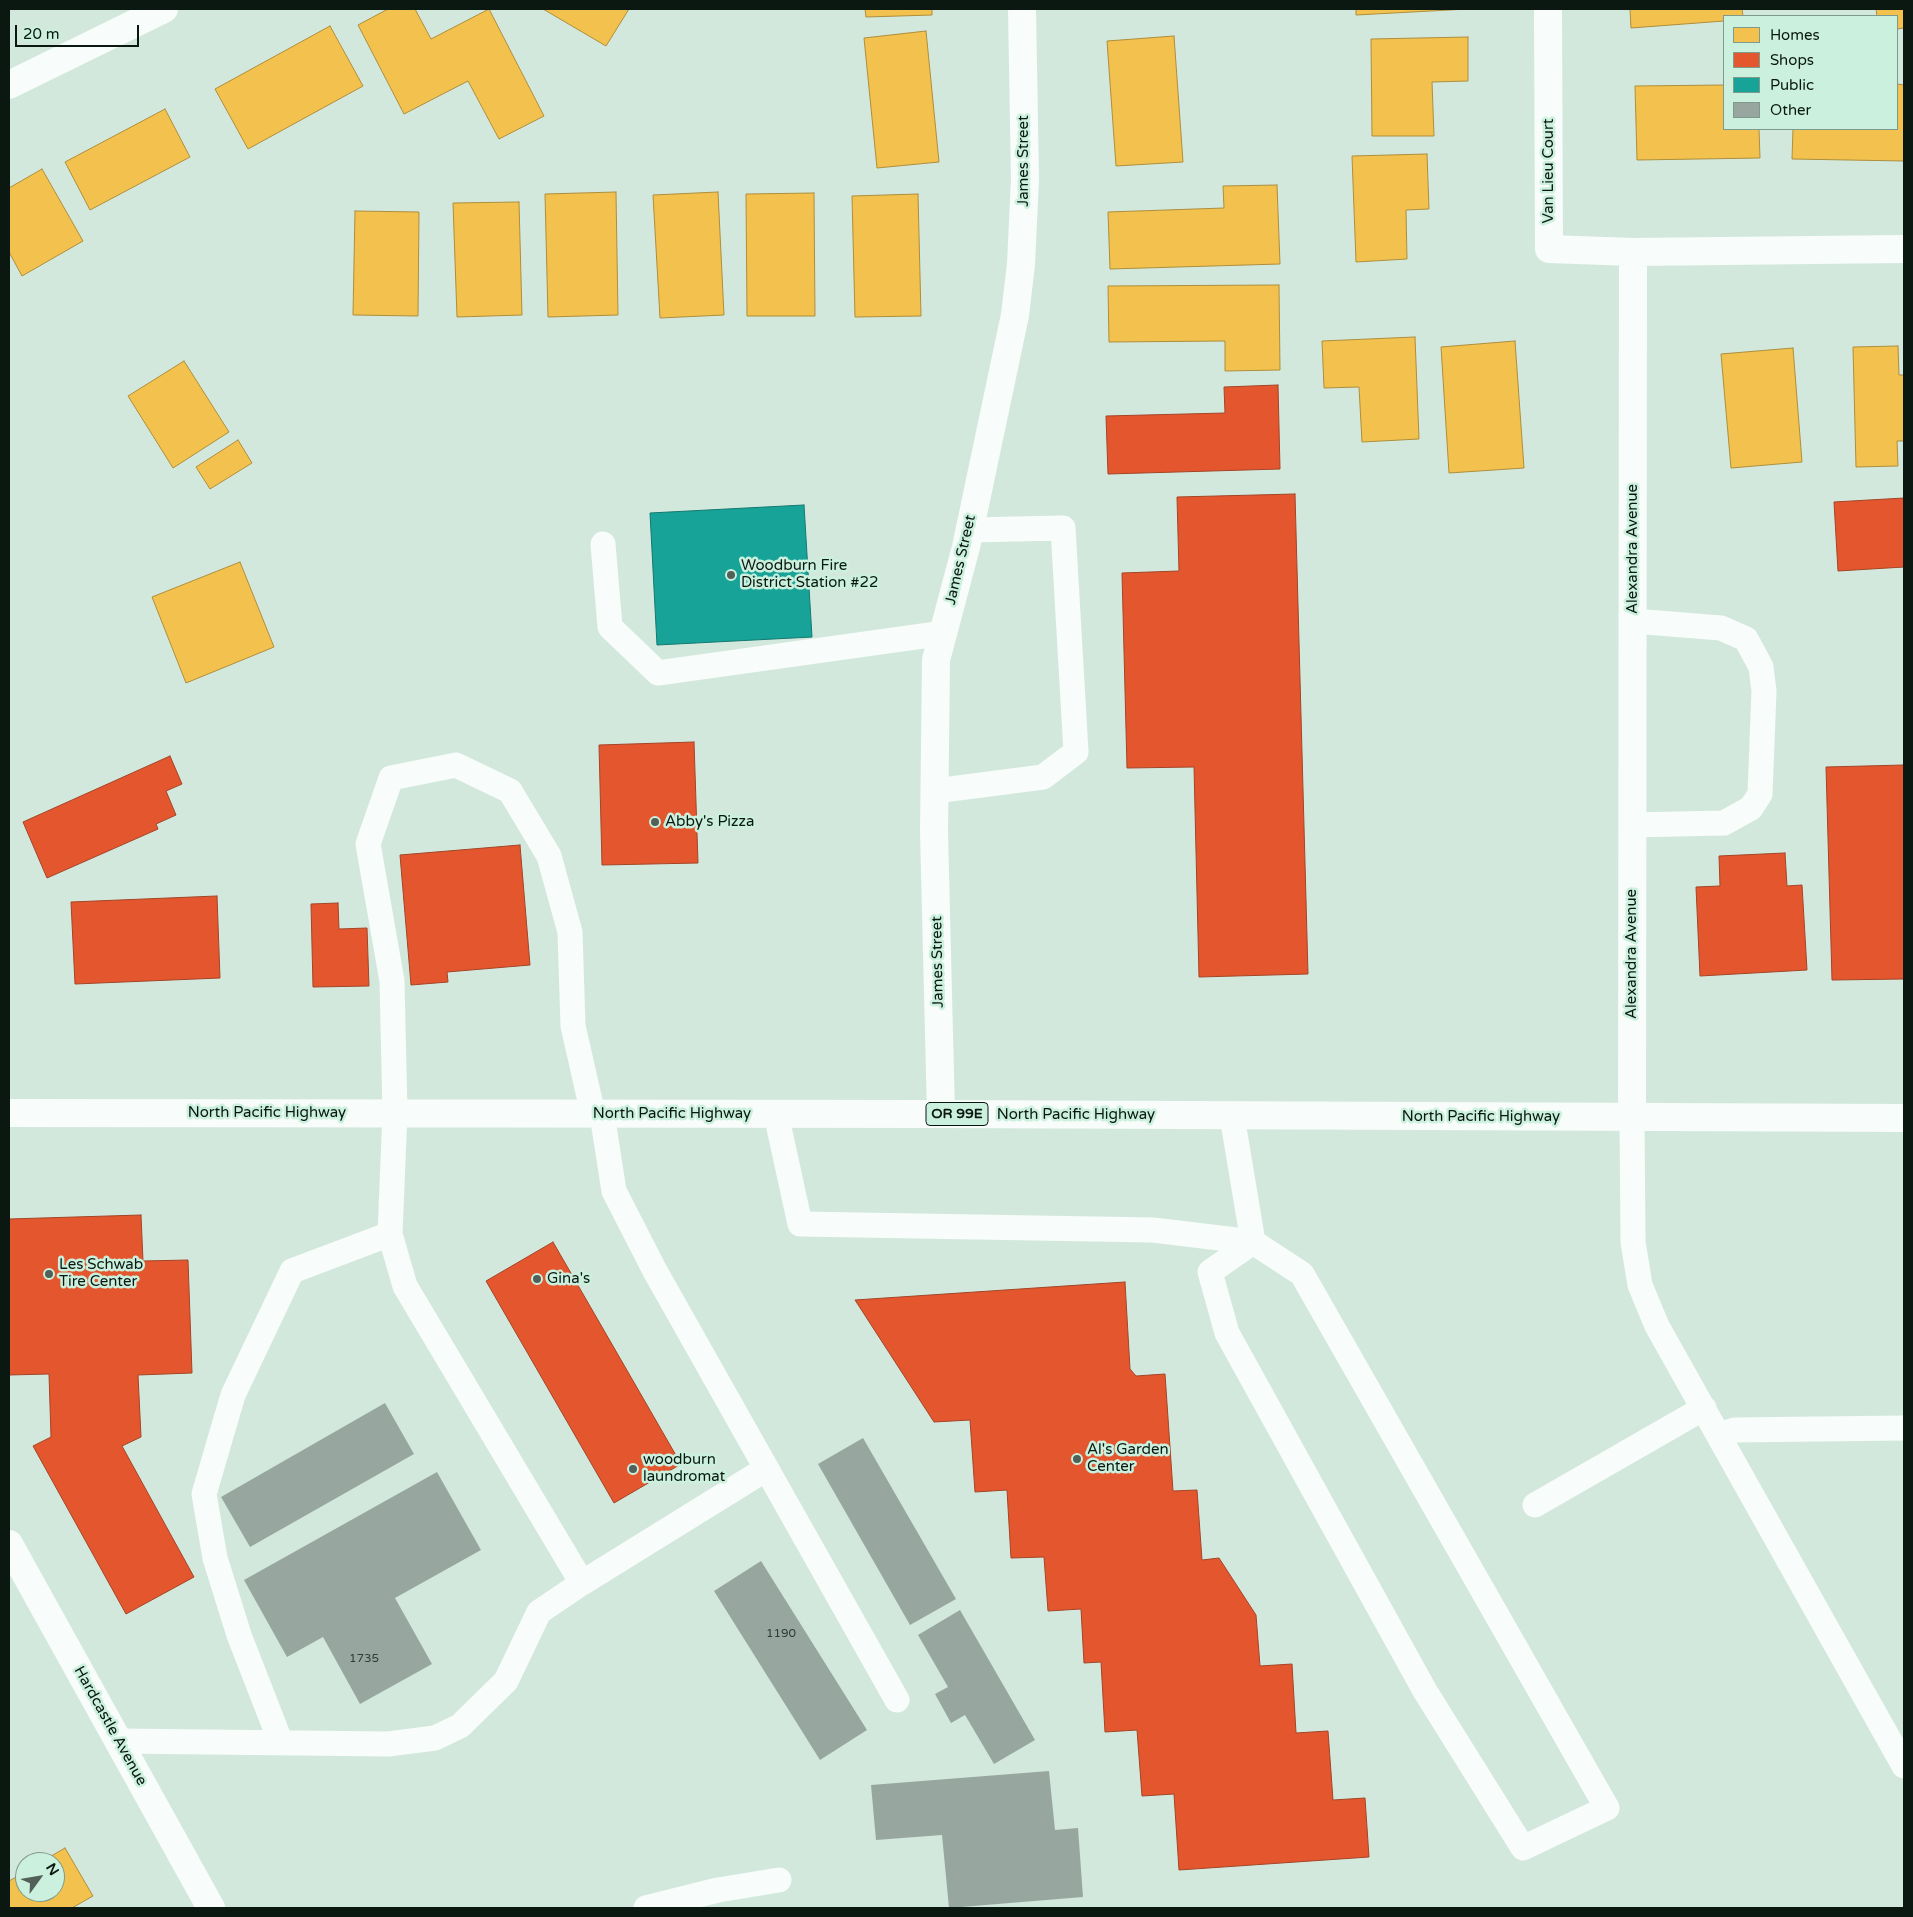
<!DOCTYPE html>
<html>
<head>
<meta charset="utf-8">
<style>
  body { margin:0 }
  #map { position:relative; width:1913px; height:1917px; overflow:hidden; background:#d3e8dd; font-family:"Varela Round",sans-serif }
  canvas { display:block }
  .frame { position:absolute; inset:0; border:10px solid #0b1812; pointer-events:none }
  .legend { position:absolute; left:1723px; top:15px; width:175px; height:115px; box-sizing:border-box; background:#cbf0dd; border:1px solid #7e9a8c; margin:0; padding:6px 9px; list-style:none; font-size:15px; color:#0b1812 }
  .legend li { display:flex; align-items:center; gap:10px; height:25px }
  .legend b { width:25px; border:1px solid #7e9a8c }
  .north { position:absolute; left:15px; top:1852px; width:50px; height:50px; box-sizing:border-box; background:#cbf0dd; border:1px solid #7e9a8c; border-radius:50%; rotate:58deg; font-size:14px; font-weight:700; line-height:20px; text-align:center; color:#0b1812 }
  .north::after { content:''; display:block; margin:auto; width:18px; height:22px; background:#516159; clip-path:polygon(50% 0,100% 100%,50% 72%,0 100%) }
  .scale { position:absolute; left:15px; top:25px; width:124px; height:22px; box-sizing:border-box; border:2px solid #0b1812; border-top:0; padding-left:6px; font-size:15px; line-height:18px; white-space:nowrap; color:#0b1812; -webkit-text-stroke:4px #cbf0dd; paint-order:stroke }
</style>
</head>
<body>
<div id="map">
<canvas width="1913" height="1917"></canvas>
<div class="frame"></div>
<ul class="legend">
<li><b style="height:14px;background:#f2c14e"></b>Homes</li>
<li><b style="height:14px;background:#e4572e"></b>Shops</li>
<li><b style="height:14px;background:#17a398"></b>Public</li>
<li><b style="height:14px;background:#97a79f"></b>Other</li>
</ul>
<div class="north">N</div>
<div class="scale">20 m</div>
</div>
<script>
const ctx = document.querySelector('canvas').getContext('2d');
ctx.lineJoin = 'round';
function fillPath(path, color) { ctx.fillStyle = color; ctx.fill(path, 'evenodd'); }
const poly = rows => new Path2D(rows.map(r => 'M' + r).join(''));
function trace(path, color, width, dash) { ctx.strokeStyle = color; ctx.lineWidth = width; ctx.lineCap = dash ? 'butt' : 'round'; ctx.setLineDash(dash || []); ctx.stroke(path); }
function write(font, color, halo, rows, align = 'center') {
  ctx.font = font + ' "Varela Round",sans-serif'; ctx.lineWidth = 5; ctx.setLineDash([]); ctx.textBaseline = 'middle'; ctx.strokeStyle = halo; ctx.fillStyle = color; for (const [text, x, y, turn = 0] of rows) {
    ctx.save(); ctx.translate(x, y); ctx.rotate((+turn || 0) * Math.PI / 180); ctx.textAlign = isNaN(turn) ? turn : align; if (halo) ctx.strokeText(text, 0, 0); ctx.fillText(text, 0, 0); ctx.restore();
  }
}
const homes = poly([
  [388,9,415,9,431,39,489,9,544,116,499,139,468,81,404,114,358,25,388,9],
  [543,9,629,9,606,46,543,9],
  [865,9,932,9,932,15,866,17,865,9],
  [1356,9,1468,9,1356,15,1356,9],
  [1630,9,1742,9,1743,16,1724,16,1724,21,1631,28,1630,9],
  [1876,9,1904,9,1904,28,1897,29,1897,16,1877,16,1876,9],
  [330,26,363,86,248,149,215,89,330,26],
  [926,31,939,162,877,168,864,38,926,31],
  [1174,36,1183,162,1116,166,1107,41,1174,36],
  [1468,37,1468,81,1432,82,1434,136,1372,136,1371,39,1468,37],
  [1897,84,1904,85,1904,161,1792,159,1793,129,1897,129,1897,84],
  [1724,85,1724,129,1759,129,1760,158,1637,160,1635,86,1724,85],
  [165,109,190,157,90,210,65,162,165,109],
  [1427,154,1429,209,1406,210,1407,259,1356,262,1352,156,1427,154],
  [42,169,83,241,22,276,9,252,9,188,42,169],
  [1277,185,1280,264,1110,269,1108,212,1224,208,1223,186,1277,185],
  [616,192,618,315,548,317,545,194,616,192],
  [718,192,724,315,660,318,653,195,718,192],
  [814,193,815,316,747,316,746,194,814,193],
  [918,194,921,316,855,317,852,196,918,194],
  [519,202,522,315,457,317,453,203,519,202],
  [355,211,419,212,418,316,353,315,355,211],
  [1279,285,1280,370,1225,371,1225,341,1109,342,1108,286,1279,285],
  [1415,337,1419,439,1362,442,1359,387,1324,388,1322,341,1415,337],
  [1515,341,1524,468,1449,473,1441,347,1515,341],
  [1898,346,1899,375,1904,375,1904,441,1897,441,1898,466,1856,467,1853,347,1898,346],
  [1793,348,1802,462,1731,468,1721,354,1793,348],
  [184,361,229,432,173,468,128,396,184,361],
  [238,440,252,463,210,489,196,467,238,440],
  [240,562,274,647,186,683,152,597,240,562],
  [65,1848,93,1896,72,1908,9,1908,9,1881,25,1872,25,1892,55,1892,55,1862,41,1862,65,1848]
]);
fillPath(homes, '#f2c14e');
trace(homes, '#ad8e3c', 1);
const shops = poly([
  [1278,385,1280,469,1108,474,1106,416,1225,413,1224,387,1278,385],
  [1295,494,1308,974,1199,977,1194,767,1127,768,1122,573,1179,571,1177,497,1295,494],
  [1904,498,1904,567,1838,571,1834,502,1904,498],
  [694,742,698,863,602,865,599,745,694,742],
  [170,756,182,784,166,791,176,815,156,824,158,829,47,878,23,822,170,756],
  [1904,765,1904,979,1832,980,1826,767,1904,765],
  [520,845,530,965,447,972,448,982,411,985,400,855,520,845],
  [1785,853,1787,886,1802,885,1807,970,1700,976,1696,887,1720,886,1719,856,1785,853],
  [217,896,220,978,75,984,71,902,217,896],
  [338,903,339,929,367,928,369,986,313,987,311,904,338,903],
  [141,1215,143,1261,188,1260,192,1373,138,1375,141,1437,122,1446,194,1577,126,1614,33,1446,51,1437,49,1374,9,1375,9,1219,141,1215],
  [553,1242,681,1464,614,1503,486,1281,553,1242],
  [1125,1282,1130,1369,1136,1376,1165,1374,1173,1491,1197,1490,1202,1560,1219,1558,1256,1615,1260,1666,1292,1664,1296,1733,1328,1731,1333,1800,1365,1798,1369,1857,1179,1870,1174,1794,1142,1796,1137,1730,1105,1732,1101,1662,1084,1663,1081,1609,1048,1611,1044,1557,1011,1558,1007,1490,975,1492,970,1420,934,1422,855,1300,1125,1282]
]);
fillPath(shops, '#e4572e');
trace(shops, '#a34426', 1);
const public = poly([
  [804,505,812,637,657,645,650,513,804,505]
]);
fillPath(public, '#17a398');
trace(public, '#137970', 1);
fillPath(poly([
  [385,1403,414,1454,250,1547,221,1497],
  [863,1438,956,1599,910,1625,818,1464],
  [437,1472,481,1550,395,1598,432,1664,360,1704,323,1637,287,1657,244,1580],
  [761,1561,867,1730,820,1760,714,1591],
  [960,1610,1035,1740,994,1764,965,1715,951,1723,935,1694,948,1687,918,1635],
  [1049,1771,1055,1830,1078,1828,1083,1897,949,1908,942,1835,876,1840,871,1785]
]), '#97a79f');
trace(poly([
  [603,544,610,627,658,673,944,633],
  [935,791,1043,777,1076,752,1063,528,969,530],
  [1632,825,1724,823,1751,808,1760,794,1764,691,1761,667,1746,639,1721,628,1633,621],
  [593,1114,573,1026,570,932,549,856,510,791,456,765,391,778,368,844,392,981,395,1113,390,1234,405,1286,582,1583,766,1469],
  [602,1114,614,1191,655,1271,897,1700],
  [776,1114,800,1224,1153,1230,1253,1242,1302,1274,1607,1808,1523,1848,1425,1691,1227,1333,1210,1272,1253,1242],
  [1232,1116,1253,1242],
  [1632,1118,1633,1242,1640,1285,1657,1326,1904,1766],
  [1719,1435,1734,1430,1904,1428],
  [1535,1505,1704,1408],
  [118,1741,388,1744,435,1738,460,1726,506,1681,539,1612,582,1583],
  [281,1743,239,1635,215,1558,204,1494,233,1395,292,1271,390,1234],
  [646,1908,718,1890,779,1880]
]), '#f8fcfa', 25);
trace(poly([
  [1548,9,1549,249,1633,252,1904,249],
  [9,85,164,9],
  [941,1114,934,832,936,660,966,547,1015,315,1021,264,1025,179,1022,9],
  [1632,1118,1633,252]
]), '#f8fcfa', 28);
trace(poly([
  [9,1544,211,1908]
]), '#f8fcfa', 28);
trace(poly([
  [9,1113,941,1114,1904,1118]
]), '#f8fcfa', 28);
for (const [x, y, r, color] of [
  [731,575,5,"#516159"],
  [655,822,5,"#516159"],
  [49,1274,5,"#516159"],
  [537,1279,5,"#516159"],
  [1077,1459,5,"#516159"],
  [633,1469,5,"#516159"]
]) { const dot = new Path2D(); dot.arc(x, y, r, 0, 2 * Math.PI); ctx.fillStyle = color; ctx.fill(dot); trace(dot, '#cbf0dd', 2); }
write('12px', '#2e3c35', null, [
  ["1190",781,1634],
  ["1735",364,1659]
]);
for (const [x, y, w] of [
  [957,1114,62]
]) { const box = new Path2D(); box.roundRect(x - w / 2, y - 11.5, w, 23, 4); ctx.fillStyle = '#cbf0dd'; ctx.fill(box); trace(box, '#0b1812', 1); }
write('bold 14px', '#0b1812', null, [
  ["OR 99E",957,1114]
]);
write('15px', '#0b1812', '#cbf0dd', [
  ["James Street",1024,161,-90],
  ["Van Lieu Court",1549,171,-90],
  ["Alexandra Avenue",1633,549,-90],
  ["James Street",961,560,-77],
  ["Alexandra Avenue",1632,954,-90],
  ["James Street",938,962,-91],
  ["North Pacific Highway",267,1113],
  ["North Pacific Highway",672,1114],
  ["North Pacific Highway",1076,1115],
  ["North Pacific Highway",1481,1117],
  ["Hardcastle Avenue",110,1726,61]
]);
write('15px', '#0b1812', '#cbf0dd', [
  ["Woodburn Fire",741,566],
  ["District Station #22",741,583],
  ["Abby's Pizza",665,822],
  ["Les Schwab",59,1265],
  ["Tire Center",59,1282],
  ["Gina's",547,1279],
  ["Al's Garden",1087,1450],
  ["Center",1087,1467],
  ["woodburn",643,1460],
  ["laundromat",643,1477]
], 'left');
</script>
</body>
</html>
